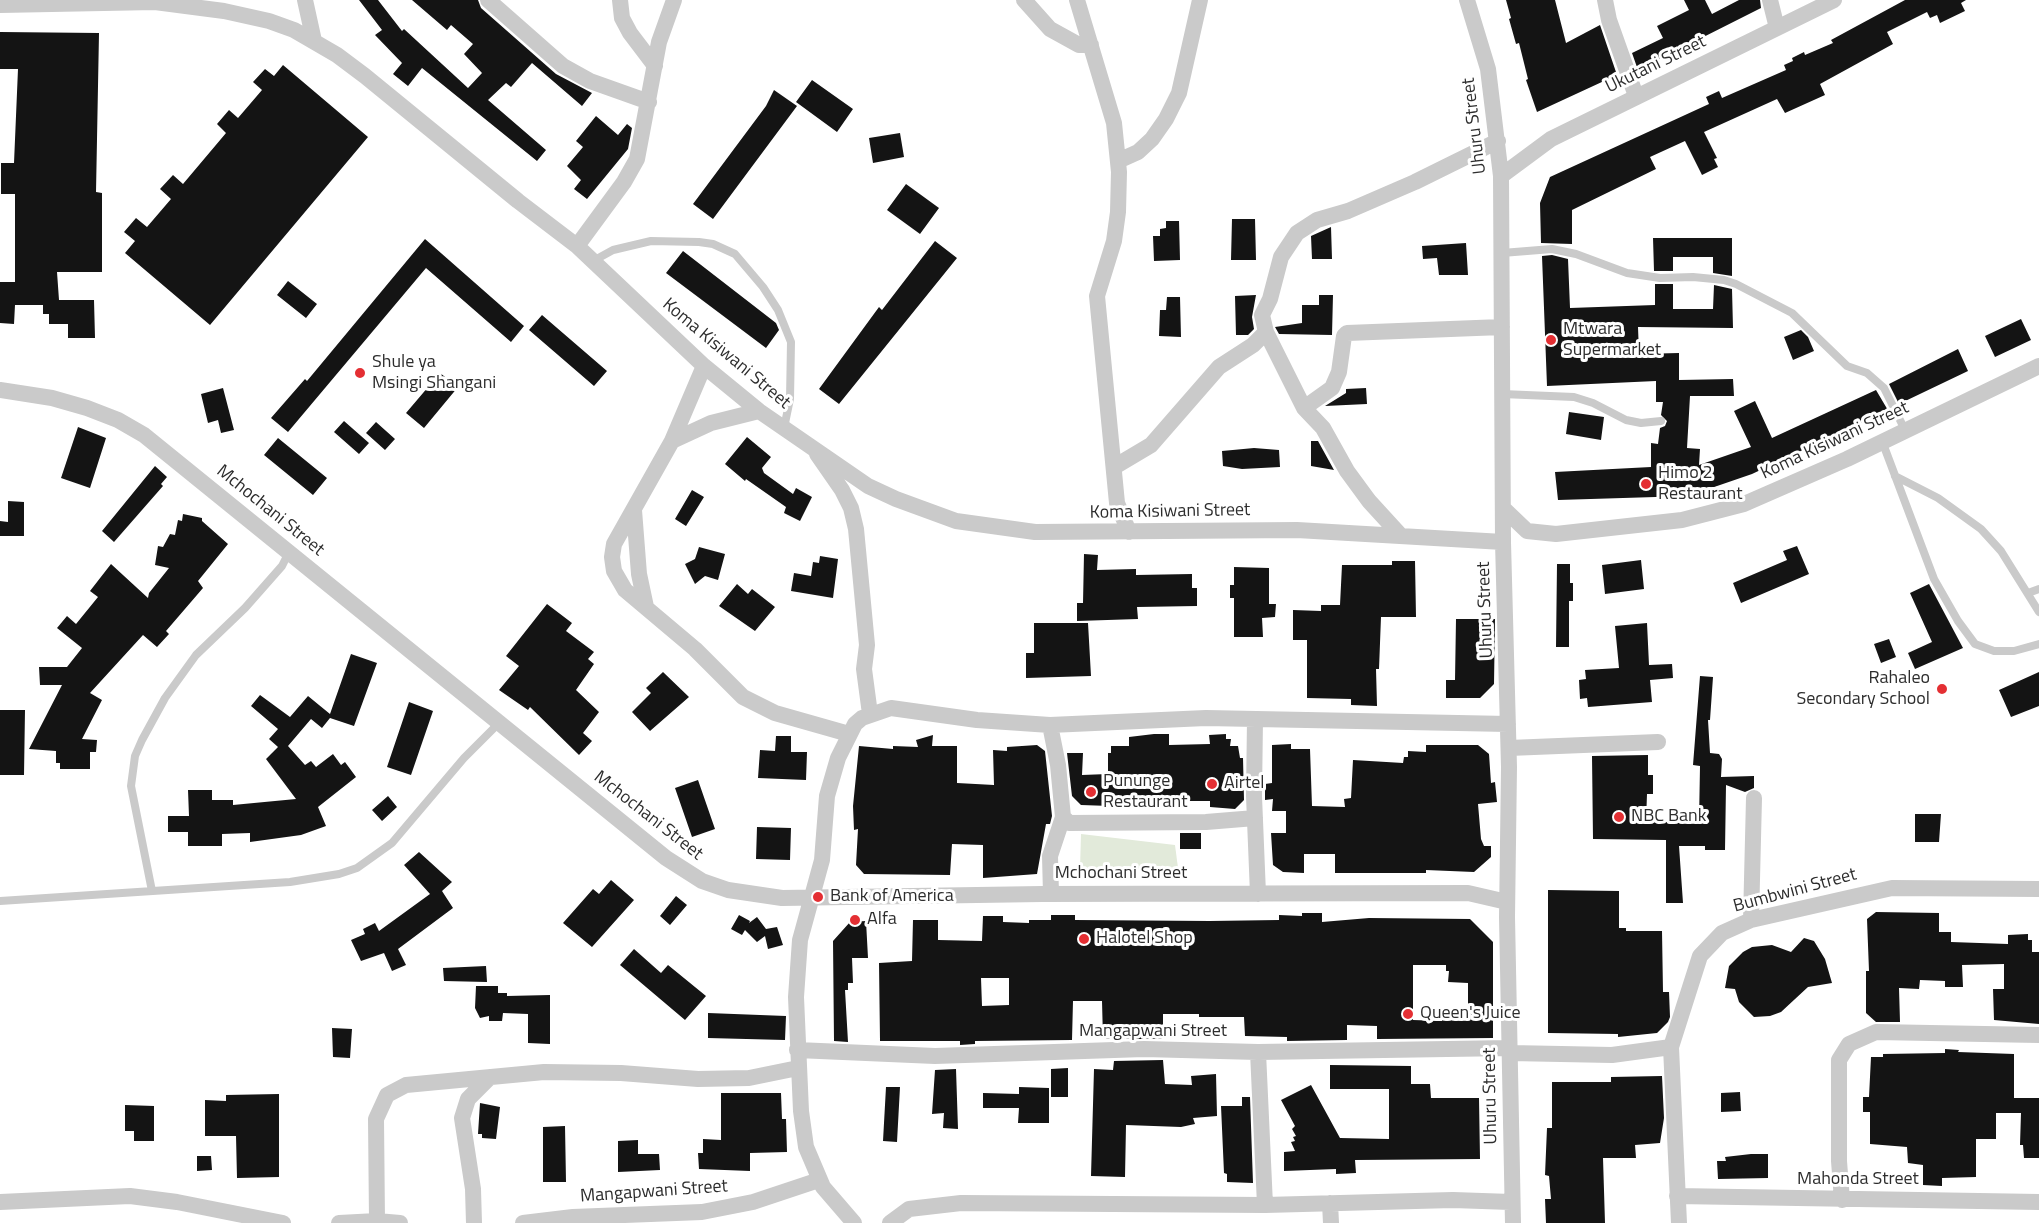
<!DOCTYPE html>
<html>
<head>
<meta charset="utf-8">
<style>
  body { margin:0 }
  canvas { display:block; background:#fff }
</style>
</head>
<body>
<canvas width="2039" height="1223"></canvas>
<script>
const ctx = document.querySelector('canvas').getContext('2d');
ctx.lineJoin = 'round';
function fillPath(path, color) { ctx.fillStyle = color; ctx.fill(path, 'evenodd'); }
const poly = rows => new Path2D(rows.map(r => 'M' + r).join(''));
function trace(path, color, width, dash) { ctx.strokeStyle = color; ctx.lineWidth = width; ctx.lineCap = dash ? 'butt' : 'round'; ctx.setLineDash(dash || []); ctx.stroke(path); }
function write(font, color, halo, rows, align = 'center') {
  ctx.font = font + ' "Titillium Web",sans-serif'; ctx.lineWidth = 6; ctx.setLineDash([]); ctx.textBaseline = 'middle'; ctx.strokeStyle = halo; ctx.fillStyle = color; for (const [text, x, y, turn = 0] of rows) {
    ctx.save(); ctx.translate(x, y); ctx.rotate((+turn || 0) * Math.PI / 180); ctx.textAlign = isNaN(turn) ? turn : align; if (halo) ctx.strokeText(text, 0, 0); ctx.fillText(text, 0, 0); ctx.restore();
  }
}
fillPath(poly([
  [1081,834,1175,845,1178,868,1080,869]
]), '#e2eada');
fillPath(poly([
  [359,0,378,0,402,31,404,29,468,88,482,73,464,54,473,44,451,25,447,30,412,0,478,0,481,8,556,74,592,93,582,106,532,63,511,87,506,83,488,100,546,150,537,161,422,68,408,86,393,74,402,63,375,35,382,30],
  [1506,0,1555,0,1566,43,1600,25,1617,75,1537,112,1526,80,1528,79,1519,43,1516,44,1509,19,1511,18],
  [1684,0,1705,0,1712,14,1739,0,1760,0,1761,8,1638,70,1632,53,1663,38,1657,26,1689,10],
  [1905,0,1966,0,1961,3,1965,11,1940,23,1937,15,1930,18,1927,12,1887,32,1893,44,1820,84,1825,95,1785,113,1777,99,1704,132,1717,158,1714,159,1718,167,1702,175,1685,141,1650,157,1656,169,1572,210,1572,244,1541,243,1540,203,1550,177,1709,104,1706,97,1719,91,1722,98,1786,70,1784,65,1793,61,1792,58,1804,52,1805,55,1833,43,1831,40],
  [0,32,99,33,96,192,102,193,102,272,57,272,59,300,94,300,95,338,68,338,68,324,49,324,49,314,43,314,43,305,15,305,14,324,0,323,0,282,15,282,15,194,1,194,1,163,14,163,18,69,0,69],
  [283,65,368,137,210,325,125,253,135,241,124,232,136,218,147,227,171,199,160,189,173,175,183,184,226,133,217,124,229,110,238,118,262,90,253,82,265,69,274,76],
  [812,80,853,109,837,132,796,102],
  [774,90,797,106,713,219,693,204,766,106],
  [596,116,618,135,627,124,632,128,628,149,587,199,574,189,581,180,567,166,583,147,576,141],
  [900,133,904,157,873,163,869,138],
  [906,184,939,208,920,234,887,210],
  [1232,219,1255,219,1256,260,1231,260],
  [1166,221,1179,221,1180,260,1154,261,1153,236,1160,236,1160,229,1166,228],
  [1331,227,1332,259,1312,259,1311,236],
  [1653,238,1732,238,1732,276,1713,273,1713,257,1673,257,1673,271,1654,271],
  [425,239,524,326,511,342,426,268,288,432,271,418,305,379,307,381],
  [935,241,957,258,839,404,819,389,879,307,882,310],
  [1466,243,1468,275,1439,275,1437,258,1423,259,1422,246],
  [683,251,776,323,779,330,766,348,666,273],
  [1552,255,1568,259,1570,308,1655,305,1655,284,1673,284,1673,309,1713,309,1714,285,1732,289,1733,328,1638,327,1639,354,1679,353,1679,380,1733,379,1734,396,1690,396,1687,448,1700,449,1699,465,1751,447,1734,411,1755,401,1772,438,1876,390,1889,412,1878,417,1877,415,1752,474,1688,496,1558,500,1555,472,1651,467,1651,443,1658,444,1660,428,1665,426,1667,421,1661,415,1663,402,1656,402,1656,381,1547,386,1542,256],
  [288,281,317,304,306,318,277,295],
  [1256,295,1252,317,1254,329,1248,335,1236,335,1235,296],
  [1319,295,1333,295,1332,335,1279,334,1275,327,1302,323,1302,305,1319,305],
  [1167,297,1180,297,1181,337,1159,336,1160,310,1166,310],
  [542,315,607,371,594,386,529,330],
  [2021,319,2031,340,1995,357,1985,336],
  [1801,330,1808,337,1814,351,1793,360,1784,337],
  [1958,349,1968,371,1899,404,1889,384],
  [440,373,458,387,424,428,406,413],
  [223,388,234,430,221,433,218,420,208,423,201,394],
  [1366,388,1367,404,1325,406,1346,393,1346,389],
  [1569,412,1604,417,1601,440,1566,434],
  [344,421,369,443,359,454,334,432],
  [376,422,395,439,385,450,366,433],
  [78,427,106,438,90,488,61,478],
  [747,437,771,457,762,468,764,473,793,494,796,488,812,497,800,521,784,513,786,507,746,479,745,481,725,464],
  [278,438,327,478,313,495,264,455],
  [1311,441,1318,441,1334,470,1311,466],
  [1254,448,1279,450,1280,467,1242,469,1223,466,1222,451],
  [155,466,167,477,161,484,163,486,114,542,102,531],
  [692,490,704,497,686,526,675,519],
  [8,501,24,502,24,536,0,536,0,521,8,522],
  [183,514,202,518,202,521,228,544,198,581,203,588,166,631,169,634,157,647,143,635,90,693,102,700,82,739,97,740,96,752,90,752,90,769,60,769,60,763,56,763,56,751,29,749,62,685,40,685,39,667,67,667,82,648,57,628,67,616,76,624,98,597,90,591,111,564,148,598,149,593,169,568,155,565,158,546,163,547,170,534,175,535,178,520,182,521],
  [1797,546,1809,574,1741,603,1733,583,1787,560,1783,551],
  [699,547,725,554,718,580,705,576,695,584,685,564,695,559],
  [1084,554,1098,555,1097,570,1136,569,1136,575,1192,574,1192,588,1197,588,1197,606,1137,607,1138,619,1077,621,1077,603,1083,603],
  [820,556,838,559,833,598,791,591,794,573,811,576,813,562,819,563],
  [1641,560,1644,589,1605,594,1602,565],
  [1392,561,1415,561,1416,617,1381,617,1379,669,1376,669,1377,706,1351,705,1351,699,1307,698,1307,640,1293,640,1293,610,1321,611,1321,605,1340,605,1342,565,1392,565],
  [1557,564,1570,564,1570,583,1573,583,1573,601,1569,601,1569,647,1556,647],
  [1234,567,1269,568,1269,604,1276,604,1275,617,1262,618,1263,637,1234,637,1234,598,1230,598,1230,585,1234,585],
  [737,584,748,594,752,589,775,607,755,631,719,606],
  [1929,584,1963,648,1915,669,1908,653,1932,642,1910,593],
  [547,604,572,623,566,631,594,652,588,659,594,664,576,690,599,712,583,733,592,741,579,755,530,707,528,710,499,690,519,666,506,656],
  [1456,619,1495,619,1494,684,1480,698,1446,698,1446,680,1455,680],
  [1034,623,1088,623,1091,676,1026,678,1026,653,1034,653],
  [1647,623,1649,665,1672,664,1673,678,1650,680,1652,702,1588,707,1587,698,1580,699,1579,680,1586,679,1585,670,1619,668,1615,626],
  [1889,639,1896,657,1881,663,1874,644],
  [351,654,377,663,354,726,330,718,322,728,311,719,288,746,305,765,311,761,316,767,333,754,341,765,345,762,356,777,318,807,326,826,301,835,250,842,250,833,222,834,222,846,188,846,188,832,168,832,168,816,189,816,188,790,212,790,212,800,233,800,233,805,296,799,266,759,278,747,269,739,278,729,251,706,260,695,290,717,308,696,330,714],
  [663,672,689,697,650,731,632,712,651,693,646,688],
  [2039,672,2039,706,2011,717,1999,690],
  [1700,676,1713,677,1710,720,1708,720,1710,753,1719,754,1722,759,1721,777,1754,776,1754,788,1745,792,1726,785,1725,850,1705,850,1705,846,1679,846,1683,903,1666,903,1666,840,1593,839,1592,756,1648,755,1648,775,1653,775,1653,794,1647,794,1646,822,1699,822,1700,766,1693,765],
  [409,702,433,711,411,775,387,767],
  [0,710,25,710,24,775,0,775],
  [1154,734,1169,734,1169,745,1210,744,1209,735,1226,734,1226,739,1231,739,1230,746,1238,746,1240,758,1243,758,1244,800,1235,809,1210,807,1210,801,1173,801,1172,806,1110,806,1081,805,1072,796,1067,753,1083,753,1082,775,1108,774,1108,753,1111,753,1111,746,1129,746,1129,737],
  [933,735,932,746,957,746,957,783,994,785,993,750,1007,751,1007,747,1037,745,1045,751,1052,816,1050,824,1046,824,1037,874,983,878,983,845,952,844,950,875,864,874,856,865,858,829,854,830,853,806,859,746,893,749,893,746,918,747,916,740],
  [776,736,791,736,791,752,807,752,806,780,758,778,760,750,775,751],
  [1291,744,1291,749,1310,749,1312,806,1345,807,1344,799,1351,798,1353,760,1403,763,1404,757,1408,757,1408,751,1426,752,1426,745,1478,745,1489,754,1491,783,1495,782,1497,802,1478,804,1481,839,1484,846,1491,846,1491,857,1474,872,1426,870,1426,873,1335,873,1335,854,1304,854,1304,873,1283,872,1273,865,1271,833,1286,833,1286,811,1272,811,1273,799,1265,800,1265,784,1272,783,1272,745],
  [698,780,715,829,692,837,675,788],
  [388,796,397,807,382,821,372,810],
  [1915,814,1941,814,1939,842,1915,842],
  [757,827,791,828,790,860,756,859],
  [1180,833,1201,833,1201,849,1180,849],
  [419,852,452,882,442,891,453,908,398,949,406,965,392,971,384,953,361,961,351,940,365,934,363,929,375,923,379,931,430,894,404,865],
  [611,880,634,900,592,947,563,923,593,889,599,894],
  [1548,890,1619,891,1619,928,1626,928,1626,931,1662,931,1663,992,1669,992,1670,1017,1668,1022,1657,1033,1618,1037,1618,1034,1548,1033],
  [676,896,687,905,670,925,660,916],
  [1876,912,1939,913,1939,932,1951,932,1951,942,2008,944,2008,935,2028,934,2028,940,2032,940,2032,952,2039,952,2039,1024,1994,1020,1993,989,2004,989,2004,964,1962,965,1963,987,1945,987,1945,981,1920,980,1919,989,1899,988,1900,1022,1876,1022,1866,1013,1866,971,1869,971,1867,919],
  [1302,913,1322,913,1322,922,1369,918,1470,919,1493,942,1493,1038,1377,1039,1377,1026,1347,1025,1347,1040,1287,1041,1287,1037,1245,1036,1244,1017,1199,1017,1199,1014,1163,1014,1163,1039,1103,1039,1102,1001,1073,1001,1072,1040,975,1041,975,1044,960,1045,960,1041,880,1041,879,963,912,961,913,920,938,920,938,940,982,941,983,916,1003,916,1003,922,1029,923,1029,920,1051,920,1051,915,1075,915,1075,920,1210,921,1279,920,1279,915,1302,916],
  [1413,965,1446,965,1446,971,1449,971,1448,982,1468,983,1468,1011,1442,1011,1442,1021,1413,1020],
  [981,978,1009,978,1009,1005,982,1006],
  [739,915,750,921,749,923,757,917,766,929,777,927,783,945,768,949,765,936,757,942,745,930,742,935,731,929],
  [866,921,868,958,852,958,853,983,848,983,848,990,845,990,848,1042,834,1041,833,941,850,922],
  [1804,938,1814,941,1825,959,1832,983,1808,987,1781,1012,1770,1016,1754,1017,1739,1002,1735,989,1725,988,1729,966,1743,952,1752,947,1772,945,1791,952],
  [634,949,661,973,668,965,706,996,685,1020,620,965],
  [486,966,487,982,444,981,443,968],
  [476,986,498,986,498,993,507,993,507,996,550,995,550,1044,528,1043,528,1014,503,1013,502,1021,489,1021,489,1016,480,1018,475,1008],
  [708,1013,786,1016,785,1040,708,1038],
  [332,1028,352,1029,350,1058,333,1057],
  [1945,1049,1959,1050,1958,1052,2014,1054,2014,1098,2039,1098,2039,1158,2024,1158,2023,1145,2020,1145,2021,1113,1996,1113,1996,1139,1976,1139,1976,1177,1942,1178,1942,1186,1923,1185,1923,1165,1908,1163,1907,1147,1870,1144,1870,1112,1863,1112,1863,1097,1869,1097,1871,1057,1883,1057,1883,1054,1945,1053],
  [1163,1060,1165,1084,1192,1085,1191,1076,1216,1074,1217,1116,1193,1118,1195,1124,1181,1127,1126,1125,1125,1177,1091,1176,1094,1069,1113,1070,1114,1061],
  [1330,1065,1411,1066,1411,1084,1430,1084,1431,1098,1479,1098,1480,1159,1355,1160,1356,1173,1336,1174,1336,1169,1284,1171,1284,1152,1295,1151,1291,1142,1295,1141,1293,1137,1296,1136,1292,1129,1295,1126,1281,1100,1311,1085,1340,1138,1389,1139,1389,1089,1330,1089],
  [1068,1068,1068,1097,1051,1097,1051,1069],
  [956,1069,958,1129,943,1128,944,1113,932,1114,935,1070],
  [1662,1076,1664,1118,1660,1143,1635,1145,1636,1158,1603,1158,1605,1223,1546,1223,1545,1199,1551,1199,1549,1176,1545,1175,1547,1128,1552,1128,1552,1082,1611,1082,1611,1077],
  [886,1087,900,1087,897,1142,883,1141],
  [1019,1087,1049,1088,1049,1123,1018,1123,1019,1108,983,1108,983,1093,1019,1094],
  [1740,1092,1741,1111,1721,1112,1721,1093],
  [721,1093,781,1093,782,1119,786,1119,787,1152,750,1153,750,1171,699,1169,698,1153,703,1153,703,1139,721,1140],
  [279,1094,279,1177,237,1178,236,1136,205,1136,205,1100,226,1101,226,1095],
  [1242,1097,1250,1097,1253,1183,1227,1182,1227,1174,1224,1173,1221,1106,1242,1106],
  [480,1103,500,1107,496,1139,482,1138,482,1134,478,1134],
  [125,1105,154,1106,154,1141,134,1141,134,1131,125,1131],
  [565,1126,566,1182,543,1182,543,1127],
  [638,1140,638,1154,659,1154,660,1170,618,1172,618,1141],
  [1751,1154,1768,1154,1768,1178,1718,1179,1717,1161,1726,1161,1725,1157],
  [197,1156,211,1156,212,1170,197,1171]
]), '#141414');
trace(poly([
  [1502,253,1552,249,1576,254,1627,273,1660,278,1693,277,1724,280,1736,284,1792,313,1847,366,1867,373,1884,388,1905,430],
  [593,261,613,250,651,241,699,242,713,244,735,254,763,287,778,310,791,342,790,399,784,428],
  [1502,394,1574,397,1593,403,1626,420,1641,423,1661,421],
  [1882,441,1934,579,1958,621,1975,644,1994,651,2014,651,2039,644],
  [1895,476,1938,498,1981,529,2001,551,2039,612],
  [2028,593,2039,589],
  [152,891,131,786,135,756,142,740,165,698,196,655,245,608,282,566,289,552],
  [0,901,290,882,339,874,357,868,392,843,464,758,499,723]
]), '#cacaca', 8);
trace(poly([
  [305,0,314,41],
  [488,0,563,66,590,81,649,102],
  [620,0,622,18,630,33,655,66],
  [1024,0,1050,29,1079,45,1091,45],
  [1077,0,1114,123,1119,172,1118,212,1114,241,1097,296,1117,503,1129,532],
  [1467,0,1488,69,1501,176,1503,542,1509,767,1507,917,1513,1223],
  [1605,0,1609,20,1636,96],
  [1770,0,1777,28],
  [0,5,155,2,224,11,269,21,294,30,337,55,365,76,518,201,577,246,704,366,759,411,868,486,896,499,956,521,1035,532,1297,530,1503,542],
  [1118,161,1138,152,1152,139,1166,119,1179,93,1200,0],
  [1501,176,1551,139,1834,0],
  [577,246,624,182,637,159,659,42,674,0],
  [1266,332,1304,408,1323,428,1347,471,1369,501,1401,536],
  [704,366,672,441,614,544,612,557,614,571,625,590,695,649,743,697,775,713,849,734],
  [0,390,52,398,87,408,118,420,144,435,666,858,702,881,728,890,782,898,1042,894,1468,893,1507,902],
  [1304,408,1332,388,1339,372,1344,336,1347,333,1502,327],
  [672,441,711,423,759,411],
  [817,454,842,490,851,508,856,529,867,645,864,669,870,714],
  [1114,467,1151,445,1219,367,1253,345,1266,332,1262,315,1270,299,1281,257,1297,233,1317,220,1348,211,1415,182,1498,141],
  [1504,509,1527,531,1556,534,1682,520,1744,504,1847,459,2039,366],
  [634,510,639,574,646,607],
  [1255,719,1254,796,1258,894],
  [1050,725,1058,765,1063,817,1050,856,1051,894],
  [1509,748,1658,742],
  [1063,817,1069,823,1206,822,1255,818],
  [1751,920,1754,798],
  [797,1050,935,1056,1144,1049,1258,1052,1510,1048],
  [1258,1052,1265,1205],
  [1510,1053,1612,1055,1671,1047],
  [1677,1196,2039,1202],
  [1842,1200,1839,1161,1839,1060,1849,1044,1876,1032,2039,1035],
  [0,1202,130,1196,177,1202,283,1223],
  [1330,1203,1331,1223],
  [377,1221,376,1119,387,1095,406,1085,544,1072,621,1073,698,1079,749,1078,798,1068],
  [339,1223,377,1221,400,1223],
  [474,1223,473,1189,462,1118,468,1099,490,1077],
  [523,1223,573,1217,702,1212,753,1202,819,1180],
  [854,1223,823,1187,806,1147,801,1111,796,997,800,940,822,860,827,796,838,758,855,724,862,718,891,708,977,720,1050,725,1206,718,1508,724],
  [890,1223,909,1209,961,1203,1265,1205,1453,1200,1511,1202],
  [1679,1223,1671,1047,1700,956,1722,933,1751,920,1892,888,2039,889]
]), '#cacaca', 16);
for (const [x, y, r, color] of [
  [1551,340,6,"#e42f33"],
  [360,373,6,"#e42f33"],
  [1646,484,6,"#e42f33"],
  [1942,689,6,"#e42f33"],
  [1212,784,6,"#e42f33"],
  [1091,792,6,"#e42f33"],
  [1619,817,6,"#e42f33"],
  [818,897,6,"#e42f33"],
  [855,920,6,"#e42f33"],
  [1084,939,6,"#e42f33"],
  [1408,1014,6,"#e42f33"]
]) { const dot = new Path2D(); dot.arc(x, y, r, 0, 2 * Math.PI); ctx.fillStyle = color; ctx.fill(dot); trace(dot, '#fff', 2); }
write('18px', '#2d2d2d', '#fff', [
  ["Ukutani Street",1656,65,-26],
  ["Uhuru Street",1475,126,-97],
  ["Koma Kisiwani Street",726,354,40],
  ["Koma Kisiwani Street",1835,441,-25],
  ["Mchochani Street",270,511,39],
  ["Koma Kisiwani Street",1170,512,-1],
  ["Uhuru Street",1486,610,-92],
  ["Mchochani Street",648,816,38],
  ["Mchochani Street",1121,874],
  ["Bumbwini Street",1795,891,-15],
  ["Mangapwani Street",1153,1032],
  ["Uhuru Street",1491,1096,-91],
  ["Mahonda Street",1858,1180],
  ["Mangapwani Street",654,1192,-4]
]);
write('18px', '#2d2d2d', '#fff', [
  ["Mtwara",1563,330],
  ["Supermarket",1563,351],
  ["Shule ya",372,363],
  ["Msingi Shangani",372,384],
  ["Himo 2",1658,474],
  ["Restaurant",1658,495],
  ["Rahaleo",1930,679,"right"],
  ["Secondary School",1930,700,"right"],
  ["Pununge",1103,782],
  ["Restaurant",1103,803],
  ["Airtel",1224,784],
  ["NBC Bank",1631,817],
  ["Bank of America",830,897],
  ["Alfa",867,920],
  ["Halotel Shop",1096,939],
  ["Queen's Juice",1420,1014]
], 'left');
</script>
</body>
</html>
